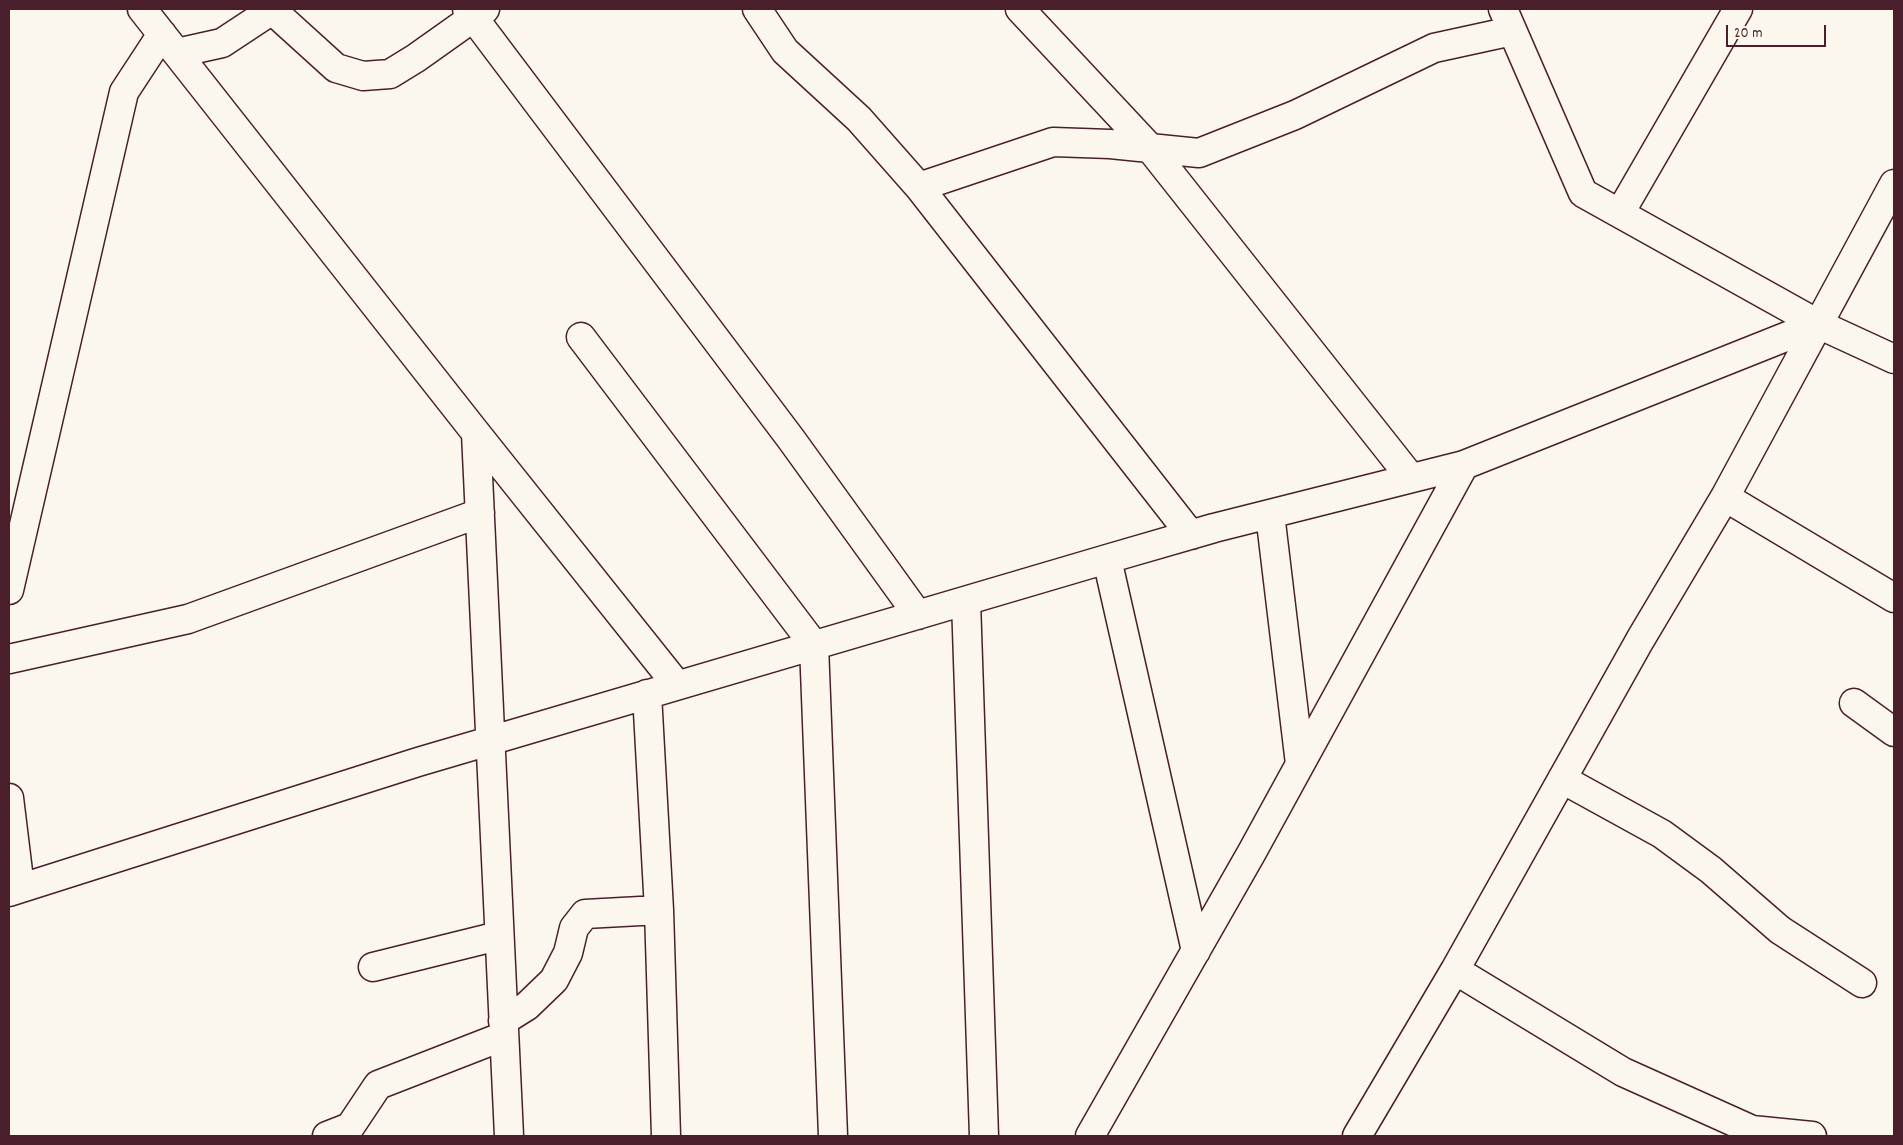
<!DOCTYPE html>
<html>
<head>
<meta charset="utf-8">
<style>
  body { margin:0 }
  #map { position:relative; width:1903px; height:1145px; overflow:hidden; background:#fbf7ec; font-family:Dekko,sans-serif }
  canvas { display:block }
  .frame { position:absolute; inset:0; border:10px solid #4a1f2b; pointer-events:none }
  .scale { position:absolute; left:1726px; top:25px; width:100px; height:22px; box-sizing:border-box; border:2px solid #4a1f2b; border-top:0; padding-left:6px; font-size:15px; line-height:18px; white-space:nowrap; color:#4a1f2b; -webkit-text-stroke:4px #fbf7ec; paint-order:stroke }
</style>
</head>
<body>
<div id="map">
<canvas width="1903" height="1145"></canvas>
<div class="frame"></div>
<div class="scale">20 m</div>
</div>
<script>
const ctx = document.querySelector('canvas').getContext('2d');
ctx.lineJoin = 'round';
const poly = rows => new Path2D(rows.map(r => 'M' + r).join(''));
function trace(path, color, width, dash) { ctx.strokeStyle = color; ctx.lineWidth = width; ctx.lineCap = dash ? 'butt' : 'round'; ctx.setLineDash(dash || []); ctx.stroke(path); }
const minor = poly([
  [142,9,476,433,677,685],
  [467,9,791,439,918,615],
  [757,9,785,51,859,119,919,187,1053,142,1110,144,1199,153,1295,115,1434,48,1512,31],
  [1020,9,1150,148,1411,478],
  [1503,9,1583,193,1818,324,1894,359],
  [177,53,222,43,272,10,336,68,363,76,390,74,416,58,485,9],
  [919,187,1191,535],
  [1620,213,1738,9],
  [581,337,814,645,833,1136],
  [476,433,509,1136],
  [1725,497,1894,598],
  [1270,514,1300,764],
  [1107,559,1196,951],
  [9,590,124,92,162,34],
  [966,601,984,1136],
  [9,659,188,619,480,513],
  [647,694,659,910,666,1136],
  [1854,703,1894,732],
  [1562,779,1662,834,1711,870,1780,930,1862,983],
  [9,798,20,888],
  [9,892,418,762,1107,559,1214,528,1464,465,1818,324],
  [373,967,498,936],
  [1455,970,1623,1072,1752,1130,1812,1136],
  [503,1021,527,1006,554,980,568,953,574,928,585,914,659,910],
  [327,1136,350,1127,378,1085,504,1036],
  [1090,1136,1252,852,1464,465],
  [1357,1136,1455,970,1640,640,1725,497,1894,184]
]);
trace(minor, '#4a1f2b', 31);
trace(minor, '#fbf7ec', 28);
</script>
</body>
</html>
